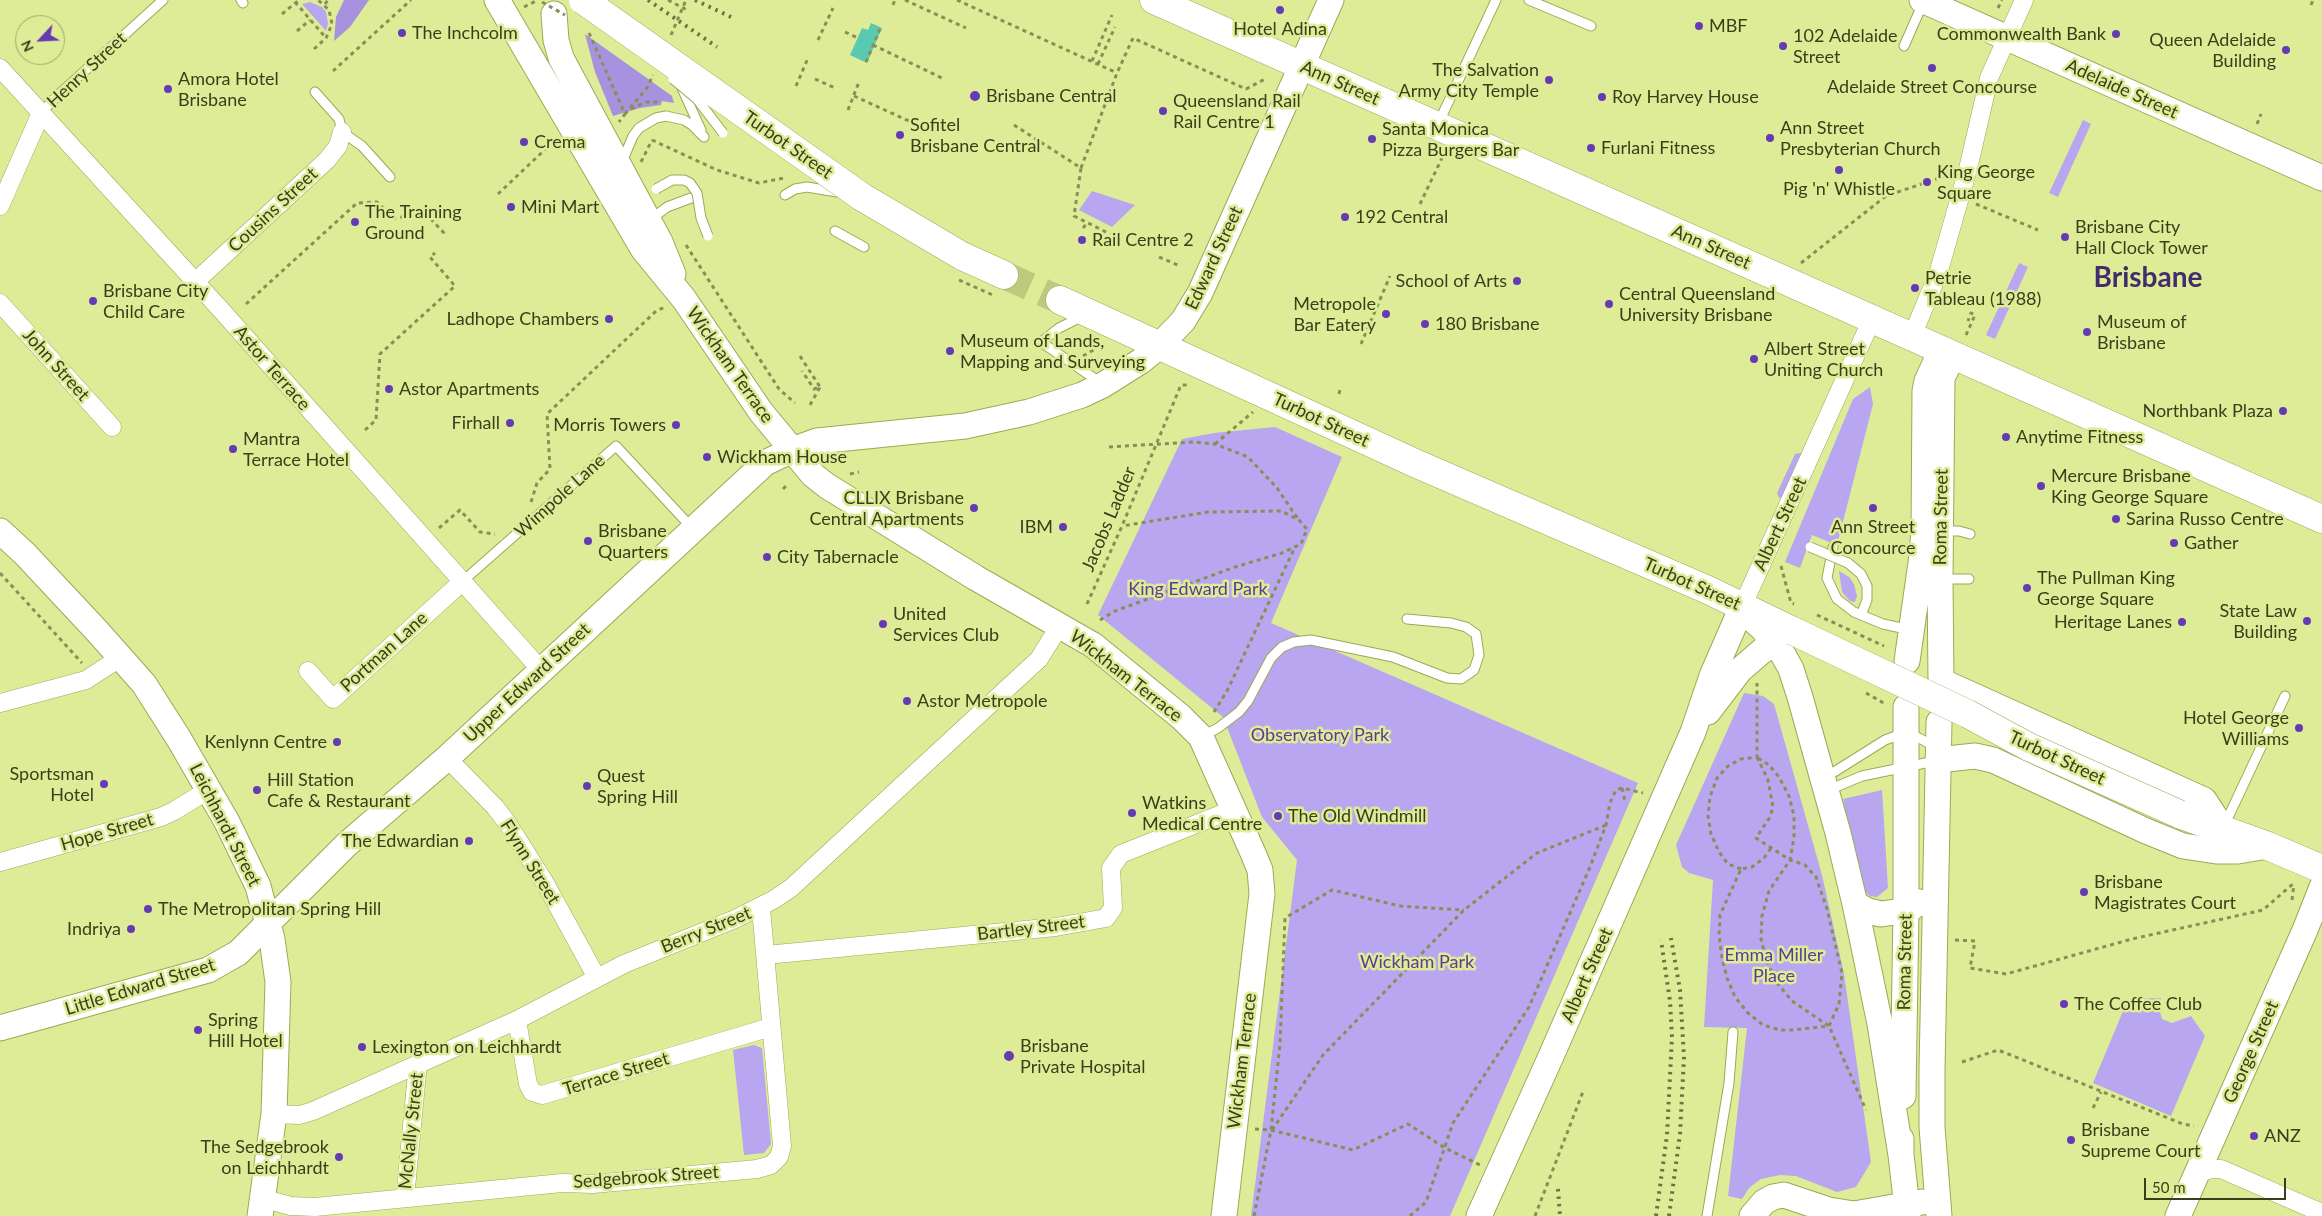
<!DOCTYPE html>
<html>
<head>
<meta charset="utf-8">
<style>
  body { margin:0 }
  #map { position:relative; width:2322px; height:1216px; overflow:hidden; background:#dfec97; font-family:Lato,sans-serif }
  canvas { display:block }
  .north { position:absolute; left:15px; top:15px; width:50px; height:50px; box-sizing:border-box; background:#dfec97; border:1px solid #9da665; border-radius:50%; rotate:245deg; font-size:14px; font-weight:700; line-height:20px; text-align:center; color:#3a3e1b }
  .north::after { content:''; display:block; margin:auto; width:18px; height:22px; background:#663ab2; clip-path:polygon(50% 0,100% 100%,50% 72%,0 100%) }
  .scale { position:absolute; left:2144px; top:1178px; width:142px; height:22px; box-sizing:border-box; border:2px solid #3a3e1b; border-top:0; padding-left:6px; font-size:15px; line-height:18px; white-space:nowrap; color:#3a3e1b; -webkit-text-stroke:4px #dfec97; paint-order:stroke }
</style>
</head>
<body>
<div id="map">
<canvas width="2322" height="1216"></canvas>
<div class="north">N</div>
<div class="scale">50 m</div>
</div>
<script>
const ctx = document.querySelector('canvas').getContext('2d');
ctx.lineJoin = 'round';
function fillPath(path, color) { ctx.fillStyle = color; ctx.fill(path, 'evenodd'); }
const poly = rows => new Path2D(rows.map(r => 'M' + r).join(''));
function trace(path, color, width, dash) { ctx.strokeStyle = color; ctx.lineWidth = width; ctx.lineCap = dash ? 'butt' : 'round'; ctx.setLineDash(dash || []); ctx.stroke(path); }
function write(font, color, halo, rows, align = 'center') {
  ctx.font = font + ' Lato,sans-serif'; ctx.lineWidth = 5; ctx.setLineDash([]); ctx.textBaseline = 'middle'; ctx.strokeStyle = halo; ctx.fillStyle = color; for (const [text, x, y, turn = 0] of rows) {
    ctx.save(); ctx.translate(x, y); ctx.rotate((+turn || 0) * Math.PI / 180); ctx.textAlign = isNaN(turn) ? turn : align; if (halo) ctx.strokeText(text, 0, 0); ctx.fillText(text, 0, 0); ctx.restore();
  }
}
fillPath(poly([
  [310,2,322,7,326,12,328,24,326,31,302,4],
  [2083,120,2091,124,2058,197,2049,193],
  [1092,191,1135,205,1112,227,1079,210],
  [2019,263,2028,267,1995,339,1986,335],
  [1870,387,1873,404,1837,545,1812,535,1800,568,1785,562,1853,399],
  [1275,427,1342,457,1271,623,1638,783,1450,1216,1251,1216,1297,860,1262,817,1223,717,1098,615,1182,439,1214,433],
  [1805,452,1787,495,1779,498,1777,493,1795,454],
  [1839,571,1849,577,1854,584,1857,596,1855,602,1850,601,1842,592],
  [1744,693,1763,696,1774,704,1822,875,1844,974,1871,1162,1856,1187,1837,1192,1796,1176,1780,1175,1761,1179,1749,1188,1742,1199,1728,1196,1747,1028,1704,1027,1713,880,1689,873,1682,867,1676,845],
  [1882,790,1888,888,1877,897,1870,896,1864,891,1843,799],
  [2161,998,2159,1008,2162,1019,2172,1023,2191,1016,2205,1036,2171,1116,2093,1083,2128,999],
  [754,1045,762,1048,771,1144,764,1153,744,1155,733,1050]
]), '#b8a6f0');
fillPath(poly([
  [344,0,369,0,350,27,334,41,336,17],
  [585,34,672,96,674,103,662,101,661,105,640,108,613,116,595,72]
]), '#a692de');
fillPath(poly([
  [871,23,882,28,867,63,850,55,862,28,868,30]
]), '#59caaf');
trace(poly([
  [1004,275,1060,300]
]), '#bec97e', 28, [28, 14]);
const lane = poly([
  [241,0,243,3],
  [1529,0,1591,26],
  [1904,46,1923,3],
  [681,86,701,130],
  [315,92,339,119,342,132,362,146,390,177],
  [41,113,57,96,163,0],
  [1438,124,1496,0],
  [622,162,633,136,639,128,656,118,666,116,684,120,692,125,704,137],
  [785,195,795,189,807,187,837,192],
  [650,220,667,207,691,198],
  [835,231,864,247],
  [1083,316,1059,328,1041,342,1101,383],
  [1941,531,1959,531,1970,534],
  [1833,547,1827,578,1837,599,1854,612,1883,624,1911,630],
  [1848,563,1861,574,1867,586,1867,600,1861,615],
  [1942,579,1969,579],
  [463,581,616,446,693,529],
  [1203,736,1218,728,1239,712,1248,701,1271,658,1282,647,1294,642,1311,640,1393,657,1447,678,1461,679,1474,670,1479,655,1476,634,1466,627,1451,623,1407,619],
  [1834,772,1885,740,1896,736,1917,737,1936,747],
  [1838,786,1862,776,1935,761],
  [2225,824,2285,696],
  [1707,1216,1729,1083,1733,1032]
]);
const street = poly([
  [0,68,222,311,541,670],
  [0,206,41,113],
  [195,282,327,160,338,146,342,132],
  [0,303,112,427],
  [1912,336,1938,274,1968,169,1989,78,2024,0],
  [1742,607,1872,319],
  [308,671,333,699,463,581],
  [0,703,86,680,121,657],
  [447,758,495,807,508,824,545,883,597,978],
  [0,862,161,817,174,811,208,790],
  [766,955,1056,927,1106,918,1113,908,1111,868,1121,854,1234,809],
  [517,1020,528,1084,532,1092,542,1095,771,1027],
  [274,1114,300,1115,313,1111,517,1020,624,964,735,919,773,900,791,888,1039,659,1060,625],
  [2197,1174,2211,1169,2221,1169,2322,1213],
  [261,1198,291,1206,315,1207,562,1183,593,1184,757,1169,771,1165,779,1157,782,1146,761,908],
  [405,1198,418,1063]
]);
const secondary = poly([
  [497,0,643,249,684,299,761,412,813,475,827,486,976,578,1093,645,1181,717,1201,737,1253,853,1260,870,1262,894,1224,1216],
  [1922,0,2322,178],
  [554,14,556,40,561,58,660,242,673,274],
  [1953,355,1942,378,1940,579,1941,681,2204,800,2223,829],
  [0,531,25,554,97,631,144,684,179,739,227,822,258,886,272,939,278,982,274,1114,260,1216],
  [1743,611,1763,629,1781,651,1791,669,1800,697,1838,833,1855,904,1880,1024,1901,1155],
  [1907,661,1921,563,1924,531,1925,391,1927,381,1938,357],
  [1708,712,1740,670,1762,651,1788,635],
  [1939,722,1932,1070,1932,1127,1939,1216],
  [1938,760,1975,756,1993,760,2146,831,2183,846,2216,851,2238,851,2268,846],
  [1855,904,1868,911,1881,914,1909,910,1919,902],
  [0,1028,208,970,238,953,346,845,447,758,765,463,792,450,817,441,965,426,1029,412,1082,395,1103,385,1141,361,1157,348,1183,321,1200,293,1331,0],
  [1903,1096,1906,911,1906,707],
  [1901,1139,1901,1155,1908,1216],
  [1479,1216,1552,1054,1693,732,1712,676,1742,607],
  [1752,1216,1764,1202,1773,1197,1784,1195,1829,1210,1854,1214,1922,1202],
  [2178,1216,2305,930,2322,887]
]);
const primary = poly([
  [1154,0,2322,519],
  [962,256,1004,275],
  [1060,300,1417,464,1708,590,1793,631],
  [2179,814,2268,846,2322,869]
]);
trace(lane, '#9da855', 11);
trace(street, '#9da855', 19);
trace(secondary, '#9da855', 27);
trace(primary, '#9da855', 29);
trace(poly([
  [668,0,689,11],
  [905,0,966,28],
  [957,0,1117,73],
  [295,2,326,38],
  [325,4,328,0],
  [893,5,895,0],
  [2311,5,2313,0],
  [524,7,536,1],
  [1998,8,2002,0],
  [282,14,299,0],
  [297,31,310,20],
  [845,32,858,38],
  [589,33,625,114,619,122],
  [818,40,833,8],
  [873,45,942,78],
  [314,49,326,38,332,24,329,10,318,0],
  [1092,61,1112,15],
  [866,62,880,29],
  [1098,64,1115,27],
  [333,71,411,0],
  [815,79,835,88],
  [796,86,808,58],
  [854,96,920,126],
  [631,109,646,102,660,102],
  [848,110,859,82],
  [625,114,647,88,653,75],
  [2257,124,2261,114],
  [1014,125,1081,168,1074,216,1110,234],
  [652,140,717,170,759,183,784,178],
  [641,162,652,140],
  [1081,168,1117,73,1133,38,1246,89,1265,79],
  [498,194,555,140],
  [1420,204,1442,158],
  [1976,204,2038,230],
  [1083,228,1087,223],
  [686,245,779,389,795,403],
  [1159,257,1180,266],
  [1801,263,1886,196,1948,175],
  [246,304,357,203,377,202,393,218,427,215,445,234],
  [1966,335,1975,315,1971,313,1968,321],
  [1361,344,1390,276],
  [800,356,820,387,814,389,802,371],
  [1083,356,1095,349,1085,339],
  [1339,394,1340,390],
  [810,405,820,387],
  [365,430,376,420,380,354,455,286,430,257,435,253],
  [1215,444,1253,412],
  [1109,447,1193,442,1215,444,1248,457,1277,488,1298,519],
  [850,474,859,472],
  [783,489,788,484],
  [531,502,537,483,550,469,547,414,656,311,665,307],
  [439,528,460,510,480,532,495,534],
  [1781,566,1791,603,1794,604],
  [0,573,82,663],
  [1087,604,1122,526,1181,385,1187,385],
  [1100,620,1115,611,1235,567,1282,553,1301,544,1307,529,1299,520,1281,511,1208,512,1122,526],
  [1866,693,1882,702,1884,707],
  [1214,712,1227,691,1295,547],
  [1757,757,1768,780,1773,807,1770,817,1756,838,1790,860,1805,865,1816,877,1827,909,1842,973,1839,1004,1829,1026,1792,1030,1780,1030,1763,1025,1748,1013,1735,997,1727,978,1722,958,1719,936,1720,915,1741,869,1752,867,1764,858,1771,848],
  [1758,758,1769,765,1779,777,1789,796,1794,816,1794,837,1790,860,1769,891,1762,916,1761,939,1767,962,1777,983,1792,1001,1829,1026,1866,1110],
  [1622,788,1625,801],
  [1741,869,1728,864,1719,852,1711,834,1708,816,1710,797,1717,778,1728,766,1741,759,1757,757,1757,683],
  [2292,900,2294,884],
  [1955,940,1975,941,1970,968,2006,974,2132,939,2263,910,2294,883],
  [1962,1062,1998,1050,2183,1124,2194,1126],
  [2093,1108,2101,1092],
  [1255,1129,1271,1130,1353,1150,1408,1124,1445,1148,1480,1165],
  [1272,1130,1323,1055,1464,910,1537,853,1606,825],
  [1254,1216,1271,1130,1280,1044,1285,918,1332,890,1400,906,1464,910],
  [1410,1216,1426,1202,1453,1123,1529,1007,1590,867,1606,825,1610,803,1616,790,1622,788,1643,793]
]), '#878f55', 3, [4, 4]);
trace(lane, '#fff', 9);
trace(street, '#fff', 18);
trace(secondary, '#fff', 25);
trace(primary, '#fff', 28);
trace(poly([
  [648,0,717,47],
  [695,0,731,17],
  [1558,1189,1560,1216],
  [1656,1216,1667,1135,1672,1037,1670,1001,1661,940],
  [1669,1216,1680,1134,1684,1057,1680,990,1671,938]
]), '#6c7341', 4, [2.5, 5]);
const laneBridge = poly([
  [673,79,697,99,723,133],
  [656,189,672,180,684,180,690,183,697,193,701,218,708,236],
  [1810,547,1848,563]
]);
const primaryBridge = poly([
  [583,0,862,197,962,256],
  [1793,631,1968,714,2029,747,2179,814]
]);
trace(laneBridge, '#9da855', 11, []);
trace(primaryBridge, '#9da855', 29, []);
trace(poly([
  [542,2,565,15],
  [671,35,686,0],
  [959,280,995,296],
  [1817,615,1884,646],
  [1535,1216,1584,1089]
]), '#878f55', 3, [4, 4]);
trace(laneBridge, '#fff', 9);
trace(primaryBridge, '#fff', 28);
for (const [x, y, r, color] of [
  [1280,10,5,"#663ab2"],
  [1699,26,5,"#663ab2"],
  [402,33,5,"#663ab2"],
  [2116,34,5,"#663ab2"],
  [1783,46,5,"#663ab2"],
  [2286,50,5,"#663ab2"],
  [1932,68,5,"#663ab2"],
  [1549,80,5,"#663ab2"],
  [168,89,5,"#663ab2"],
  [975,96,6,"#663ab2"],
  [1602,97,5,"#663ab2"],
  [1163,111,5,"#663ab2"],
  [900,135,5,"#663ab2"],
  [1770,138,5,"#663ab2"],
  [1372,139,5,"#663ab2"],
  [524,142,5,"#663ab2"],
  [1591,148,5,"#663ab2"],
  [1839,170,5,"#663ab2"],
  [1927,182,5,"#663ab2"],
  [511,207,5,"#663ab2"],
  [1345,217,5,"#663ab2"],
  [355,222,5,"#663ab2"],
  [2065,237,5,"#663ab2"],
  [1082,240,5,"#663ab2"],
  [1517,281,5,"#663ab2"],
  [1915,288,5,"#663ab2"],
  [93,301,5,"#663ab2"],
  [1609,304,5,"#663ab2"],
  [1386,314,5,"#663ab2"],
  [609,319,5,"#663ab2"],
  [1425,324,5,"#663ab2"],
  [2087,332,5,"#663ab2"],
  [950,351,5,"#663ab2"],
  [1754,359,5,"#663ab2"],
  [389,389,5,"#663ab2"],
  [2283,411,5,"#663ab2"],
  [510,423,5,"#663ab2"],
  [676,425,5,"#663ab2"],
  [2006,437,5,"#663ab2"],
  [233,449,5,"#663ab2"],
  [707,457,5,"#663ab2"],
  [2041,486,5,"#663ab2"],
  [974,508,5,"#663ab2"],
  [1873,508,5,"#663ab2"],
  [2116,519,5,"#663ab2"],
  [1063,527,5,"#663ab2"],
  [588,541,5,"#663ab2"],
  [2174,543,5,"#663ab2"],
  [767,557,5,"#663ab2"],
  [2027,588,5,"#663ab2"],
  [2307,621,5,"#663ab2"],
  [2182,622,5,"#663ab2"],
  [883,624,5,"#663ab2"],
  [907,701,5,"#663ab2"],
  [2299,728,5,"#663ab2"],
  [337,742,5,"#663ab2"],
  [104,784,5,"#663ab2"],
  [587,786,5,"#663ab2"],
  [257,790,5,"#663ab2"],
  [1132,813,5,"#663ab2"],
  [1278,816,5,"#663ab2"],
  [469,841,5,"#663ab2"],
  [2084,892,5,"#663ab2"],
  [148,909,5,"#663ab2"],
  [131,929,5,"#663ab2"],
  [2064,1004,5,"#663ab2"],
  [198,1030,5,"#663ab2"],
  [362,1047,5,"#663ab2"],
  [1009,1056,6,"#663ab2"],
  [2254,1136,5,"#663ab2"],
  [2071,1140,5,"#663ab2"],
  [339,1157,5,"#663ab2"]
]) { const dot = new Path2D(); dot.arc(x, y, r, 0, 2 * Math.PI); ctx.fillStyle = color; ctx.fill(dot); trace(dot, '#dfec97', 2); }
write('18px', '#3a3e1b', '#dfec97', [
  ["MBF",1709,26],
  ["Hotel Adina",1280,29,"center"],
  ["The Inchcolm",412,33],
  ["Commonwealth Bank",2106,34,"right"],
  ["102 Adelaide",1793,36],
  ["Street",1793,57],
  ["Queen Adelaide",2276,40,"right"],
  ["Building",2276,61,"right"],
  ["The Salvation",1539,70,"right"],
  ["Army City Temple",1539,91,"right"],
  ["Amora Hotel",178,79],
  ["Brisbane",178,100],
  ["Adelaide Street Concourse",1932,87,"center"],
  ["Brisbane Central",986,96],
  ["Roy Harvey House",1612,97],
  ["Queensland Rail",1173,101],
  ["Rail Centre 1",1173,122],
  ["Sofitel",910,125],
  ["Brisbane Central",910,146],
  ["Ann Street",1780,128],
  ["Presbyterian Church",1780,149],
  ["Santa Monica",1382,129],
  ["Pizza Burgers Bar",1382,150],
  ["Crema",534,142],
  ["Furlani Fitness",1601,148],
  ["King George",1937,172],
  ["Square",1937,193],
  ["Pig 'n' Whistle",1839,189,"center"],
  ["Mini Mart",521,207],
  ["The Training",365,212],
  ["Ground",365,233],
  ["192 Central",1355,217],
  ["Brisbane City",2075,227],
  ["Hall Clock Tower",2075,248],
  ["Rail Centre 2",1092,240],
  ["Petrie",1925,278],
  ["Tableau (1988)",1925,299],
  ["School of Arts",1507,281,"right"],
  ["Brisbane City",103,291],
  ["Child Care",103,312],
  ["Central Queensland",1619,294],
  ["University Brisbane",1619,315],
  ["Metropole",1376,304,"right"],
  ["Bar Eatery",1376,325,"right"],
  ["Ladhope Chambers",599,319,"right"],
  ["Museum of",2097,322],
  ["Brisbane",2097,343],
  ["180 Brisbane",1435,324],
  ["Museum of Lands,",960,341],
  ["Mapping and Surveying",960,362],
  ["Albert Street",1764,349],
  ["Uniting Church",1764,370],
  ["Astor Apartments",399,389],
  ["Northbank Plaza",2273,411,"right"],
  ["Firhall",500,423,"right"],
  ["Morris Towers",666,425,"right"],
  ["Anytime Fitness",2016,437],
  ["Mantra",243,439],
  ["Terrace Hotel",243,460],
  ["Wickham House",717,457],
  ["Mercure Brisbane",2051,476],
  ["King George Square",2051,497],
  ["CLLIX Brisbane",964,498,"right"],
  ["Central Apartments",964,519,"right"],
  ["Sarina Russo Centre",2126,519],
  ["IBM",1053,527,"right"],
  ["Ann Street",1873,527,"center"],
  ["Concource",1873,548,"center"],
  ["Brisbane",598,531],
  ["Quarters",598,552],
  ["Gather",2184,543],
  ["City Tabernacle",777,557],
  ["The Pullman King",2037,578],
  ["George Square",2037,599],
  ["State Law",2297,611,"right"],
  ["Building",2297,632,"right"],
  ["United",893,614],
  ["Services Club",893,635],
  ["Heritage Lanes",2172,622,"right"],
  ["Astor Metropole",917,701],
  ["Hotel George",2289,718,"right"],
  ["Williams",2289,739,"right"],
  ["Kenlynn Centre",327,742,"right"],
  ["Sportsman",94,774,"right"],
  ["Hotel",94,795,"right"],
  ["Quest",597,776],
  ["Spring Hill",597,797],
  ["Hill Station",267,780],
  ["Cafe & Restaurant",267,801],
  ["Watkins",1142,803],
  ["Medical Centre",1142,824],
  ["The Old Windmill",1288,816],
  ["The Edwardian",459,841,"right"],
  ["Brisbane",2094,882],
  ["Magistrates Court",2094,903],
  ["The Metropolitan Spring Hill",158,909],
  ["Indriya",121,929,"right"],
  ["The Coffee Club",2074,1004],
  ["Spring",208,1020],
  ["Hill Hotel",208,1041],
  ["Brisbane",1020,1046],
  ["Private Hospital",1020,1067],
  ["Lexington on Leichhardt",372,1047],
  ["Brisbane",2081,1130],
  ["Supreme Court",2081,1151],
  ["ANZ",2264,1136],
  ["The Sedgebrook",329,1147,"right"],
  ["on Leichhardt",329,1168,"right"]
], 'left');
write('18px', '#3a3e1b', '#dfec97', [
  ["Henry Street",87,70,-43],
  ["Ann Street",1340,83,24],
  ["Adelaide Street",2122,89,24],
  ["Turbot Street",788,145,35],
  ["Cousins Street",273,210,-43],
  ["Ann Street",1711,247,24],
  ["Edward Street",1214,258,-65],
  ["John Street",56,365,48],
  ["Wickham Terrace",730,365,55],
  ["Astor Terrace",272,368,49],
  ["Turbot Street",1321,420,25],
  ["Wimpole Lane",560,496,-42],
  ["Roma Street",1941,517,-89],
  ["Jacobs Ladder",1109,519,-67],
  ["Albert Street",1780,524,-65],
  ["Turbot Street",1692,584,24],
  ["Portman Lane",384,652,-42],
  ["Wickham Terrace",1126,676,38],
  ["Upper Edward Street",527,683,-43],
  ["Turbot Street",2057,758,25],
  ["Leichhardt Street",225,825,63],
  ["Hope Street",107,832,-16],
  ["Flynn Street",530,862,58],
  ["Bartley Street",1031,928,-7],
  ["Berry Street",706,930,-22],
  ["Roma Street",1905,962,-89],
  ["Albert Street",1587,975,-66],
  ["Little Edward Street",140,987,-17],
  ["George Street",2251,1052,-66],
  ["Wickham Terrace",1242,1061,-83],
  ["Terrace Street",616,1074,-17],
  ["McNally Street",411,1131,-84],
  ["Sedgebrook Street",646,1177,-4]
]);
write('18px', '#5a3c95', '#dfec97', [
  ["King Edward Park",1198,589],
  ["Observatory Park",1320,735],
  ["Emma Miller",1774,955],
  ["Place",1774,976],
  ["Wickham Park",1417,962]
]);
write('bold 28px', '#402d69', '#dfec97', [
  ["Brisbane",2148,278]
]);
</script>
</body>
</html>
